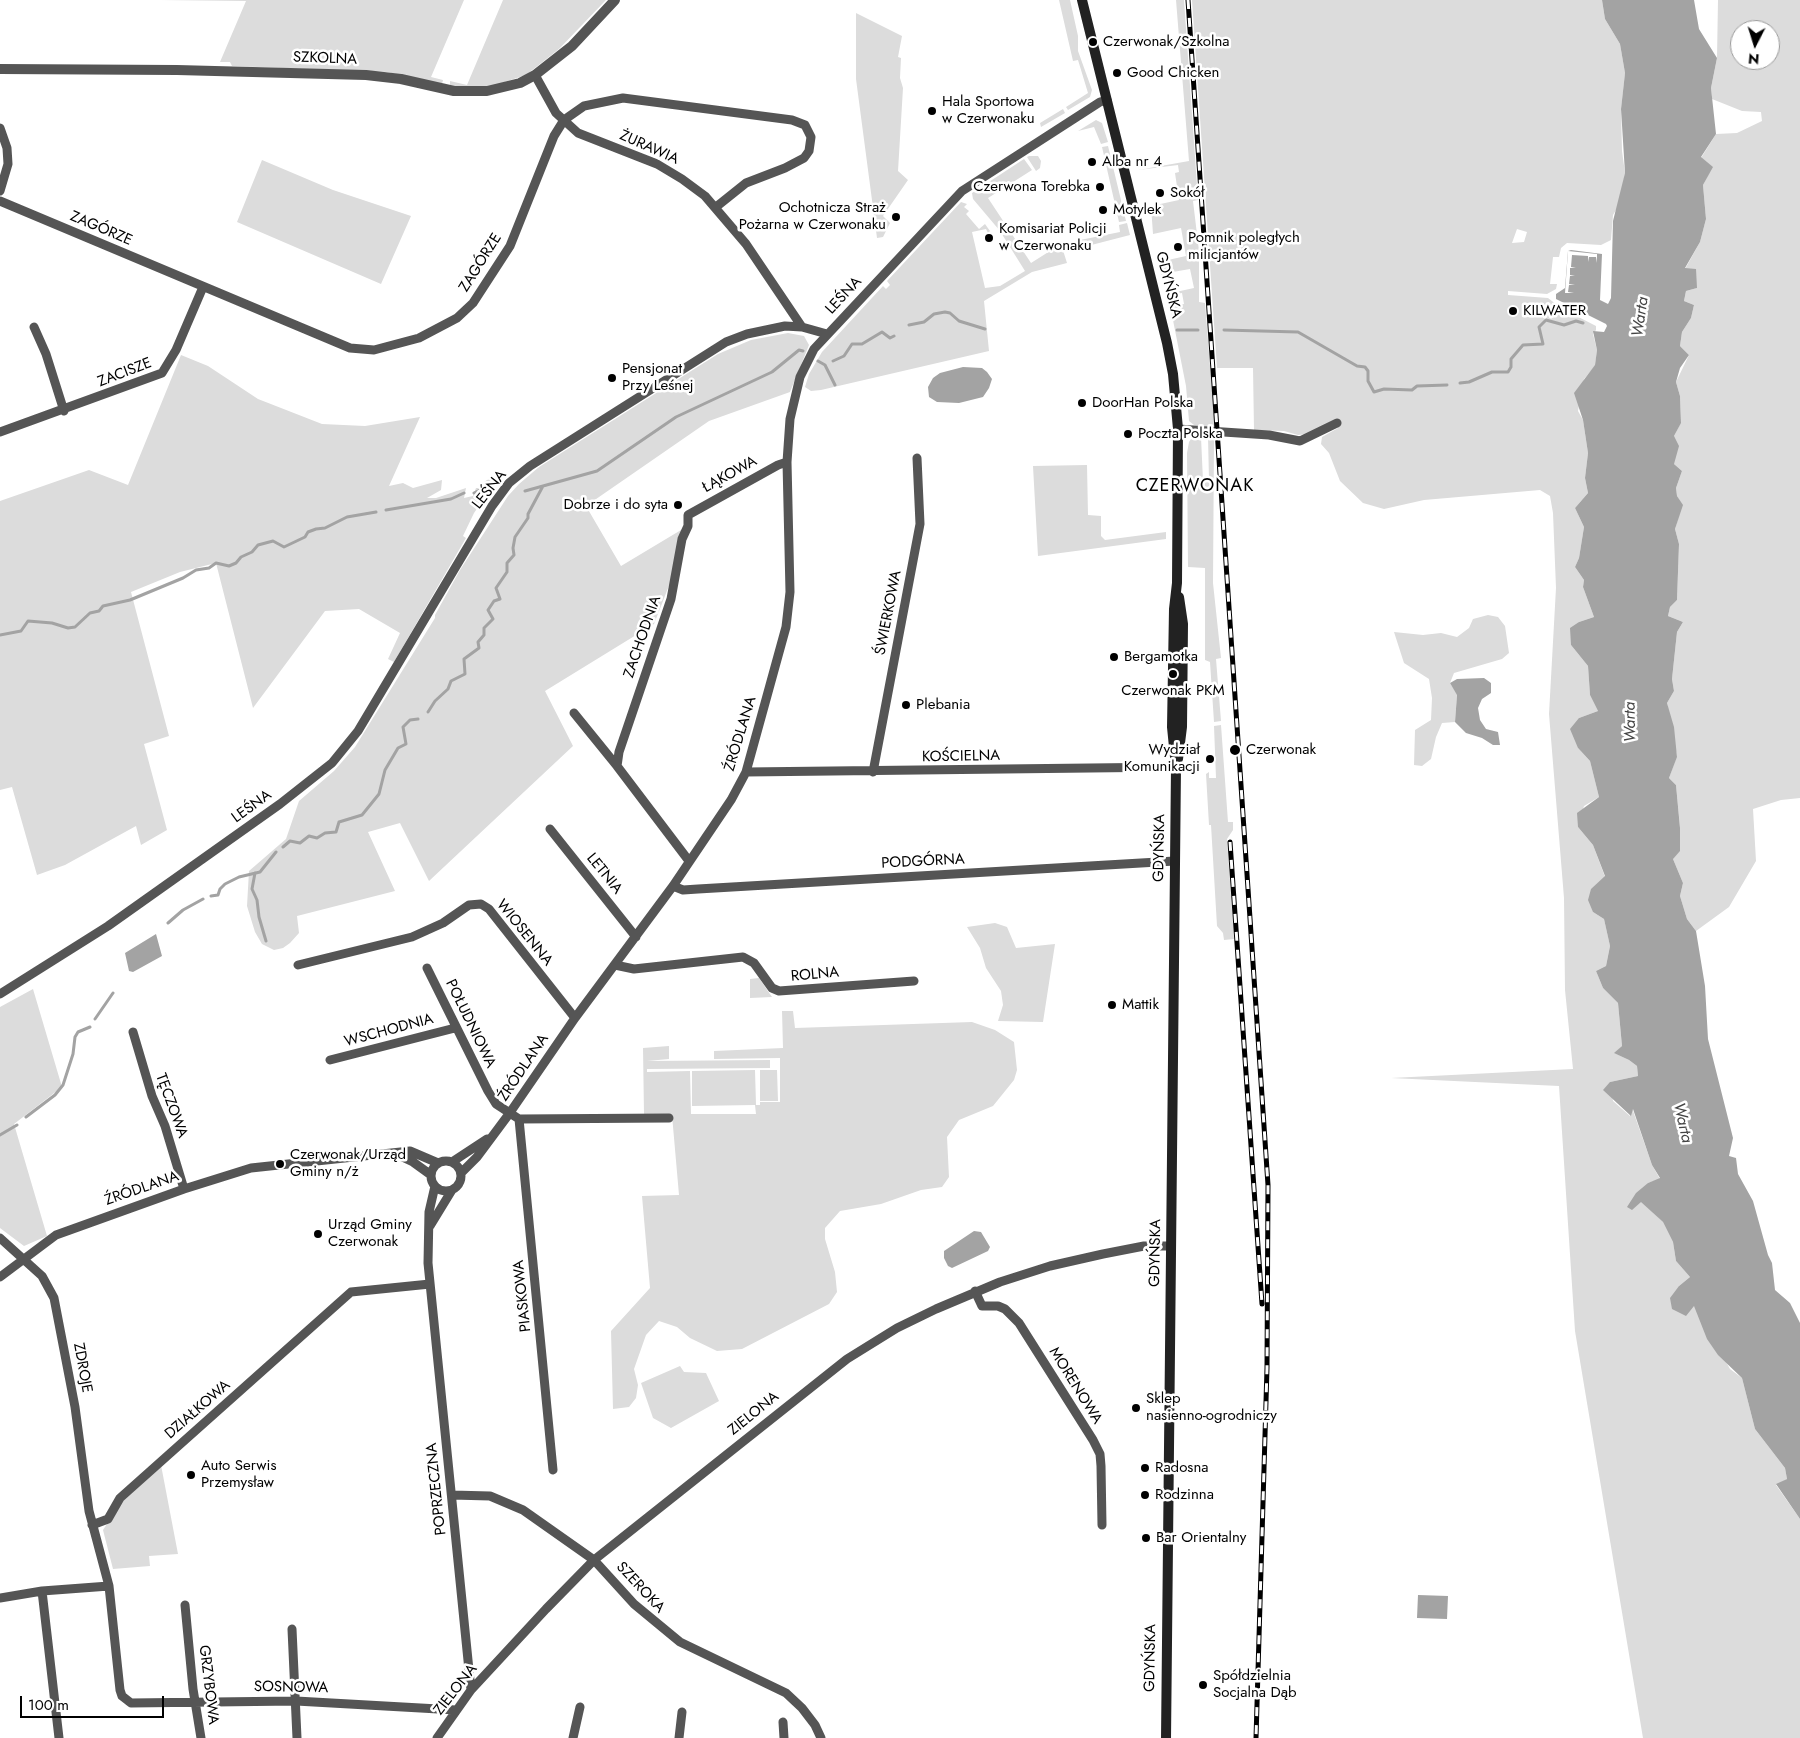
<!DOCTYPE html>
<html>
<head>
<meta charset="utf-8">
<style>
  body { margin:0 }
  #map { position:relative; width:1800px; height:1738px; overflow:hidden; background:#fff; font-family:Jost,sans-serif }
  canvas { display:block }
  .north { position:absolute; left:1730px; top:20px; width:50px; height:50px; box-sizing:border-box; background:#fff; border:1px solid #999; border-radius:50%; rotate:185deg; font-size:14px; font-weight:700; line-height:20px; text-align:center; color:#000 }
  .north::after { content:''; display:block; margin:auto; width:18px; height:22px; background:#000; clip-path:polygon(50% 0,100% 100%,50% 72%,0 100%) }
  .scale { position:absolute; left:20px; top:1696px; width:144px; height:22px; box-sizing:border-box; border:2px solid #000; border-top:0; padding-left:6px; font-size:15px; line-height:18px; white-space:nowrap; color:#000; -webkit-text-stroke:4px #fff; paint-order:stroke }
</style>
</head>
<body>
<div id="map">
<canvas width="1800" height="1738"></canvas>
<div class="north">N</div>
<div class="scale">100 m</div>
</div>
<script>
const ctx = document.querySelector('canvas').getContext('2d');
ctx.lineJoin = 'round';
function fillPath(path, color) { ctx.fillStyle = color; ctx.fill(path, 'evenodd'); }
const poly = rows => new Path2D(rows.map(r => 'M' + r).join(''));
function trace(path, color, width, dash) { ctx.strokeStyle = color; ctx.lineWidth = width; ctx.lineCap = dash ? 'butt' : 'round'; ctx.setLineDash(dash || []); ctx.stroke(path); }
function write(font, color, halo, rows, align = 'center') {
  ctx.font = font + ' Jost,sans-serif'; ctx.lineWidth = 5; ctx.setLineDash([]); ctx.textBaseline = 'middle'; ctx.strokeStyle = halo; ctx.fillStyle = color; for (const [text, x, y, turn = 0] of rows) {
    ctx.save(); ctx.translate(x, y); ctx.rotate((+turn || 0) * Math.PI / 180); ctx.textAlign = isNaN(turn) ? turn : align; if (halo) ctx.strokeText(text, 0, 0); ctx.fillText(text, 0, 0); ctx.restore();
  }
}
fillPath(poly([
  [160,0,464,0,431,77,443,80,442,84,387,72,232,66,230,62,220,62,246,1],
  [503,0,606,0,559,49,526,75,492,86,450,86,450,81,467,85],
  [1059,0,1070,0,1078,36,1078,51,1092,90,1090,97,1068,110,1066,107,1088,93,1078,60,1073,61],
  [1176,0,1184,0,1198,200,1193,201,1199,251,1199,302,1205,303,1215,429,1194,425,1189,421,1186,386,1170,305,1184,304,1182,293,1171,295,1171,293,1194,288,1190,269,1167,273,1168,279,1162,280,1159,262,1186,256,1181,228,1153,234,1151,206,1179,200,1175,173,1179,172,1178,165,1138,170,1189,161],
  [1192,0,1602,0,1605,19,1620,44,1625,73,1621,109,1622,151,1625,173,1619,205,1613,215,1611,240,1601,245,1567,243,1561,248,1559,257,1553,257,1550,284,1557,284,1556,289,1547,294,1508,291,1508,295,1548,298,1561,308,1596,326,1596,330,1593,334,1597,350,1595,366,1584,379,1578,411,1583,420,1588,453,1585,478,1588,493,1575,508,1584,527,1579,558,1575,567,1584,580,1583,587,1594,617,1579,622,1571,645,1588,666,1590,695,1598,711,1579,718,1578,748,1590,761,1599,797,1584,806,1578,827,1593,845,1605,877,1592,889,1593,912,1604,919,1610,946,1606,966,1596,971,1603,988,1618,1003,1622,1046,1615,1053,1629,1060,1637,1066,1638,1076,1610,1082,1613,1101,1630,1116,1632,1108,1652,1165,1660,1179,1648,1183,1641,1201,1663,1222,1673,1242,1676,1261,1690,1277,1679,1286,1694,1305,1730,1369,1742,1378,1755,1429,1785,1468,1787,1479,1776,1485,1800,1519,1800,1738,1643,1738,1575,1331,1559,1086,1391,1078,1573,1069,1565,990,1564,898,1549,714,1556,588,1553,513,1550,496,1540,490,1424,500,1384,509,1363,503,1340,481,1329,453,1321,444,1322,437,1338,428,1334,420,1308,434,1298,435,1284,431,1254,430,1253,368,1217,368],
  [1517,229,1527,232,1524,242,1512,243],
  [1718,0,1800,0,1800,798,1781,800,1753,809,1756,861,1729,907,1696,931,1687,919,1680,896,1683,883,1673,859,1680,827,1676,785,1669,778,1677,756,1667,703,1674,691,1672,679,1677,632,1683,622,1668,616,1670,607,1677,600,1679,544,1675,529,1682,505,1677,496,1676,488,1682,471,1674,464,1674,436,1681,422,1680,396,1676,382,1689,355,1680,346,1682,332,1691,318,1694,305,1684,301,1686,291,1697,288,1685,269,1700,242,1706,219,1703,185,1712,167,1701,158,1716,134,1737,133,1762,121,1761,112,1742,111,1712,99,1711,88,1717,58],
  [1740,30,1770,30,1770,60,1740,60],
  [856,13,902,36,898,57,901,58,900,78,903,88,898,171,908,180,883,216,890,223,883,237,877,238,856,79],
  [1063,109,1065,113,1041,127,1040,123],
  [1096,120,1102,123,1108,142,1101,144,1094,127,1078,131],
  [1108,146,1126,221,1119,222,1102,147],
  [1029,156,1038,156,1041,161,1040,168,1036,171,1027,157],
  [1024,159,1032,170,988,198,1031,263,1061,244,1067,263,1032,272,984,301,989,351,821,390,811,391,805,387,809,374,822,352,883,286,886,289,890,285,887,281,961,202,967,204,964,207,969,211,966,214,979,229,985,224,990,231,988,233,986,229,972,232,985,288,1000,286,1025,271,1000,231,973,199,972,193],
  [262,160,333,190,411,216,381,284,237,222],
  [1127,223,1130,235,1072,250,1070,242,1120,232,1119,225],
  [788,333,804,336,809,345,790,392,709,421,586,506,621,566,686,527,670,583,654,624,545,691,573,746,429,881,400,823,368,832,395,891,297,916,299,933,290,943,283,948,274,950,262,944,255,932,247,906,249,871,286,839,299,801,334,771,355,747,435,618,435,615,460,570,508,496,519,484,539,467,718,354,751,340],
  [181,355,208,366,258,399,322,424,365,426,420,417,389,486,403,483,413,488,442,480,441,490,427,498,436,498,466,488,464,498,473,496,476,488,491,488,474,513,463,536,466,538,394,662,388,659,400,633,359,609,325,611,253,708,216,563,180,572,131,592,169,736,144,744,167,830,141,845,136,826,65,865,37,875,12,787,0,790,0,501,89,470,128,485],
  [1193,436,1201,437,1203,481,1209,480,1208,437,1214,439,1213,583,1221,658,1216,659,1221,721,1214,722,1210,662,1205,660,1205,568,1188,567,1187,453,1189,442],
  [1087,465,1088,515,1101,516,1101,536,1105,540,1166,532,1166,539,1038,556,1033,466],
  [507,475,495,484,481,484,487,480],
  [1488,615,1498,617,1505,626,1509,653,1502,659,1454,673,1450,683,1457,694,1455,722,1442,723,1436,737,1431,759,1422,766,1414,765,1415,730,1431,720,1432,698,1429,679,1404,663,1394,632,1423,635,1441,633,1457,637,1469,628,1473,619],
  [1221,725,1228,822,1233,822,1233,830,1227,839,1234,939,1224,940,1223,933,1217,926,1211,825,1209,825,1206,774,1209,772,1209,778,1216,778,1214,726],
  [995,923,1007,927,1016,948,1055,944,1043,1022,998,1021,1003,1005,1001,991,986,968,980,948,967,927],
  [759,978,772,997,750,998,750,979],
  [33,989,62,1087,14,1124,47,1236,24,1246,0,1228,0,1007],
  [782,1011,793,1011,795,1028,972,1022,995,1030,1014,1042,1017,1070,1014,1080,993,1106,959,1120,947,1137,949,1177,942,1187,921,1190,881,1204,840,1211,825,1228,825,1239,835,1272,837,1292,829,1304,742,1349,717,1351,690,1338,677,1327,659,1321,646,1335,634,1369,638,1385,636,1398,629,1407,613,1409,611,1331,650,1288,642,1196,679,1195,672,1115,644,1114,643,1048,669,1046,669,1059,647,1061,770,1060,770,1068,647,1069,647,1072,690,1071,691,1114,756,1114,755,1105,692,1106,692,1071,755,1070,756,1105,760,1105,760,1102,780,1102,780,1058,714,1059,714,1051,783,1048],
  [760,1070,777,1070,778,1101,760,1101],
  [680,1366,684,1372,706,1373,719,1401,671,1428,653,1418,641,1383],
  [161,1465,178,1554,149,1556,150,1566,113,1569,103,1530,122,1501]
]), '#dcdcdc');
fillPath(poly([
  [1602,0,1694,0,1699,29,1717,58,1711,88,1716,134,1701,157,1713,167,1703,185,1706,219,1700,242,1685,268,1696,269,1697,288,1686,291,1684,301,1694,305,1691,318,1682,332,1680,346,1689,355,1680,368,1676,382,1680,396,1681,423,1674,436,1679,446,1674,464,1682,471,1676,488,1677,496,1683,505,1675,529,1679,544,1677,600,1670,607,1668,616,1683,622,1677,632,1672,679,1674,691,1667,703,1674,727,1677,757,1669,778,1676,785,1680,828,1680,851,1673,859,1683,883,1680,896,1687,919,1696,931,1705,986,1708,1039,1733,1138,1729,1156,1736,1158,1738,1174,1753,1201,1768,1255,1772,1263,1775,1290,1790,1303,1800,1323,1800,1519,1776,1484,1787,1479,1785,1468,1755,1429,1742,1378,1718,1355,1707,1339,1694,1306,1686,1316,1672,1309,1670,1298,1679,1286,1690,1277,1676,1261,1673,1242,1663,1222,1641,1202,1632,1210,1627,1207,1636,1193,1648,1183,1660,1178,1652,1165,1633,1109,1631,1116,1603,1090,1610,1082,1638,1076,1637,1066,1629,1060,1614,1053,1622,1046,1618,1003,1603,988,1596,971,1606,966,1610,946,1604,919,1593,912,1588,900,1591,889,1605,876,1593,845,1578,827,1577,813,1599,797,1590,761,1578,748,1570,729,1579,718,1598,711,1590,695,1588,666,1571,645,1570,628,1579,622,1594,617,1583,587,1584,580,1575,567,1579,558,1584,527,1575,508,1588,493,1585,478,1588,453,1583,420,1574,393,1595,365,1597,350,1593,331,1604,332,1607,326,1606,324,1556,299,1556,294,1565,288,1568,251,1571,250,1602,254,1600,300,1608,304,1611,298,1613,221,1625,173,1621,109,1625,73,1620,44,1605,19],
  [963,367,982,368,987,372,992,379,989,388,983,397,959,403,937,402,929,397,928,387,933,378,940,373],
  [1484,678,1491,683,1491,693,1482,699,1478,708,1480,720,1486,729,1498,732,1500,745,1493,745,1482,738,1466,733,1455,722,1457,695,1450,683,1457,679],
  [156,934,162,956,133,972,129,971,125,953],
  [974,1231,981,1232,990,1247,988,1251,952,1268,948,1266,944,1258,944,1251],
  [1418,1595,1448,1596,1447,1619,1417,1618]
]), '#a3a3a3');
fillPath(poly([
  [1568,251,1597,254,1597,263,1596,257,1589,257,1588,262,1588,256,1572,255,1571,267,1576,268,1570,268,1570,275,1575,276,1570,276,1569,284,1575,285,1569,285,1568,292,1574,293,1565,293]
]), '#fff');
trace(poly([
  [909,325,924,322,934,314,945,312,950,313,959,321,985,329],
  [1177,330,1198,330],
  [1224,330,1298,332,1357,366,1365,367,1368,371,1368,381,1374,392,1384,389,1412,390,1417,386,1447,385],
  [818,361,825,365,835,385],
  [833,361,844,356,852,344,862,344,882,332,890,338,894,336],
  [1460,383,1469,382,1492,372,1508,372,1511,367,1511,359,1523,345,1543,344,1539,327,1546,320,1564,325,1576,321,1583,323],
  [525,491,597,471,676,417,772,372,799,350,803,351],
  [474,493,480,490],
  [386,510,451,499,464,493],
  [0,635,21,631,28,621,52,623,68,628,75,627,90,613,99,611,103,606,130,600,183,578,196,570,209,568,216,563,229,566,236,563,241,557,252,552,258,545,273,541,284,547,305,537,308,532,316,529,325,528,347,517,376,512],
  [428,712,435,701,448,689,451,681,465,674,464,659,479,648,478,642,484,635,484,628,493,619,488,610,494,601,500,599,496,588,507,572,507,563,514,555,513,548,515,537,528,518,528,514,543,486],
  [283,847,290,841,300,843,309,836,317,838,325,833,336,832,339,822,362,815,379,794,385,770,398,748,406,744,403,727,410,720,418,719],
  [255,873,252,889,257,900,259,917,266,941],
  [211,896,218,895,220,889,225,884,239,877,260,872,276,852],
  [168,923,183,910,203,899],
  [95,1019,113,993],
  [26,1117,55,1095,63,1085,73,1054,75,1037,78,1032,90,1027],
  [0,1135,17,1125]
]), '#a3a3a3', 3);
trace(poly([
  [535,75,556,113,578,133,657,164,682,179,705,196,746,244,802,327],
  [0,128,7,148,8,164,0,191],
  [0,201,350,348,374,350,419,338,457,318,473,303,510,246,554,136,564,120,584,106,623,98,792,120,805,125,811,137,809,151,804,158,785,168,746,183,716,207],
  [34,327,46,354,64,411],
  [1178,429,1269,435,1300,441,1337,423],
  [0,432,162,373,176,350,203,287],
  [574,713,617,766],
  [746,772,1176,767],
  [873,772,920,524,917,458],
  [550,829,636,937],
  [689,861,617,766,619,752,671,599,682,539,688,526,688,515,778,465,787,462],
  [673,886,683,890,698,889,1175,861],
  [298,965,412,937,443,923,469,905,481,904,489,909,575,1018],
  [615,965,634,969,743,957,754,963,772,988,779,991,914,981],
  [427,968,488,1091,496,1104,519,1119,553,1470],
  [0,994,108,926,280,804,332,763,358,731,492,506,509,483,530,466,726,342,747,334,785,326,802,327,827,334],
  [133,1032,152,1096,165,1126,184,1189],
  [330,1060,455,1028],
  [519,1119,669,1118],
  [396,1154,413,1162,431,1175],
  '431 1176a15 15 0 1 1 30 0a15 15 0 1 1-30 0Z',
  [452,1162,487,1139],
  [461,1173,477,1157,509,1114,575,1018,673,886,731,800,746,772,786,627,790,592,787,462,790,419,800,377,814,349,962,191,1100,102,1107,100],
  [435,1186,429,1212,428,1263,471,1690],
  [430,1226,452,1190],
  [0,1238,42,1276,54,1298,75,1407,89,1511,109,1586,42,1591,0,1598],
  [0,1277,56,1235,184,1189,251,1168,410,1151,438,1163],
  [975,1291,982,1306,998,1306,1005,1309,1019,1323,1093,1440,1100,1454,1101,1466,1102,1525],
  [452,1495,490,1496,523,1510,594,1560,634,1604,680,1642,786,1693,802,1708,815,1725,821,1738],
  [92,1525,108,1519,120,1498,351,1292,430,1284],
  [109,1586,120,1690,122,1696,131,1703,296,1701,456,1710],
  [42,1591,59,1738],
  [185,1605,193,1689,201,1738],
  [292,1629,297,1738],
  [783,1722,784,1738],
  [437,1738,471,1690,546,1609,594,1560,847,1359,897,1328,936,1309,1000,1282,1050,1266,1103,1254,1144,1246,1171,1246],
  [573,1738,580,1707],
  [679,1738,682,1712]
]), '#555', 9);
trace(poly([
  [0,69,177,70,366,75,401,79,454,91,487,91,520,83,535,75,572,46,615,0]
]), '#555', 10);
trace(poly([
  [1082,0,1167,343,1173,374,1178,429,1177,583,1174,609,1172,727,1176,767,1166,1738],
  [1178,759,1182,727,1183,624,1179,597]
]), '#222', 10);
const rail = poly([
  [1188,0,1268,1185,1267,1368,1256,1738],
  [1230,842,1262,1304]
]);
trace(rail, '#000', 5);
trace(rail, '#fff', 3, [9]);
for (const [x, y, r, color] of [
  [1093,42,5,"#000"],
  [1117,73,5,"#000"],
  [932,111,5,"#000"],
  [1092,162,5,"#000"],
  [1100,187,5,"#000"],
  [1160,193,5,"#000"],
  [1103,210,5,"#000"],
  [896,217,5,"#000"],
  [989,238,5,"#000"],
  [1178,247,5,"#000"],
  [1513,311,5,"#000"],
  [612,378,5,"#000"],
  [1082,403,5,"#000"],
  [1128,434,5,"#000"],
  [678,505,5,"#000"],
  [1114,657,5,"#000"],
  [1173,674,5,"#000"],
  [906,705,5,"#000"],
  [1235,750,6,"#000"],
  [1210,759,5,"#000"],
  [1112,1005,5,"#000"],
  [280,1164,5,"#000"],
  [318,1234,5,"#000"],
  [1136,1408,5,"#000"],
  [1145,1468,5,"#000"],
  [191,1475,5,"#000"],
  [1145,1495,5,"#000"],
  [1146,1538,5,"#000"],
  [1203,1685,5,"#000"]
]) { const dot = new Path2D(); dot.arc(x, y, r, 0, 2 * Math.PI); ctx.fillStyle = color; ctx.fill(dot); trace(dot, '#fff', 2); }
write('15px', '#000', '#fff', [
  ["Czerwonak/Szkolna",1103,42],
  ["Good Chicken",1127,73],
  ["Hala Sportowa",942,102],
  ["w Czerwonaku",942,119],
  ["Alba nr 4",1102,162],
  ["Czerwona Torebka",1090,187,"right"],
  ["Sokół",1170,193],
  ["Ochotnicza Straż",886,208,"right"],
  ["Pożarna w Czerwonaku",886,225,"right"],
  ["Motylek",1113,210],
  ["Komisariat Policji",999,229],
  ["w Czerwonaku",999,246],
  ["Pomnik poległych",1188,238],
  ["milicjantów",1188,255],
  ["KILWATER",1523,311],
  ["Pensjonat",622,369],
  ["Przy Leśnej",622,386],
  ["DoorHan Polska",1092,403],
  ["Poczta Polska",1138,434],
  ["Dobrze i do syta",668,505,"right"],
  ["Bergamotka",1124,657],
  ["Czerwonak PKM",1173,691,"center"],
  ["Plebania",916,705],
  ["Wydział",1200,750,"right"],
  ["Komunikacji",1200,767,"right"],
  ["Czerwonak",1246,750],
  ["Mattik",1122,1005],
  ["Czerwonak/Urząd",290,1155],
  ["Gminy n/ż",290,1172],
  ["Urząd Gminy",328,1225],
  ["Czerwonak",328,1242],
  ["Sklep",1146,1399],
  ["nasienno-ogrodniczy",1146,1416],
  ["Auto Serwis",201,1466],
  ["Przemysław",201,1483],
  ["Radosna",1155,1468],
  ["Rodzinna",1155,1495],
  ["Bar Orientalny",1156,1538],
  ["Spółdzielnia",1213,1676],
  ["Socjalna Dąb",1213,1693]
], 'left');
write('15px', '#000', '#fff', [
  ["SZKOLNA",325,59,2],
  ["ŻURAWIA",649,148,24],
  ["ZAGÓRZE",101,229,23],
  ["ZAGÓRZE",481,263,-58],
  ["GDYŃSKA",1168,285,76],
  ["LEŚNA",844,296,-47],
  ["ZACISZE",125,373,-21],
  ["ŁĄKOWA",730,475,-29],
  ["LEŚNA",490,490,-52],
  ["ŚWIERKOWA",889,613,-79],
  ["ZACHODNIA",643,637,-71],
  ["ŹRÓDLANA",741,734,-73],
  ["KOŚCIELNA",961,757,-1],
  ["LEŚNA",252,807,-36],
  ["GDYŃSKA",1160,848,-89],
  ["PODGÓRNA",923,862,-3],
  ["LETNIA",604,874,51],
  ["WIOSENNA",524,933,51],
  ["ROLNA",815,975,-5],
  ["POŁUDNIOWA",470,1024,64],
  ["WSCHODNIA",389,1031,-15],
  ["ŹRÓDLANA",524,1068,-56],
  ["TĘCZOWA",171,1106,70],
  ["ŹRÓDLANA",142,1189,-19],
  ["GDYŃSKA",1156,1253,-89],
  ["PIASKOWA",523,1296,-96],
  ["ZDROJE",82,1368,80],
  ["MORENOWA",1075,1386,58],
  ["DZIAŁKOWA",198,1410,-41],
  ["ZIELONA",754,1414,-39],
  ["POPRZECZNA",437,1489,-96],
  ["SZEROKA",640,1588,47],
  ["GDYŃSKA",1151,1658,-89],
  ["GRZYBOWA",208,1685,83],
  ["SOSNOWA",291,1688,1],
  ["ZIELONA",456,1690,-52]
]);
write('italic 16px', '#444', '#fff', [
  ["Warta",1641,317,-82],
  ["Warta",1631,722,-91],
  ["Warta",1682,1123,77]
]);
ctx.letterSpacing = '1px';
write('18px', '#000', '#fff', [
  ["CZERWONAK",1195,487]
]);
ctx.letterSpacing = '0px';
</script>
</body>
</html>
